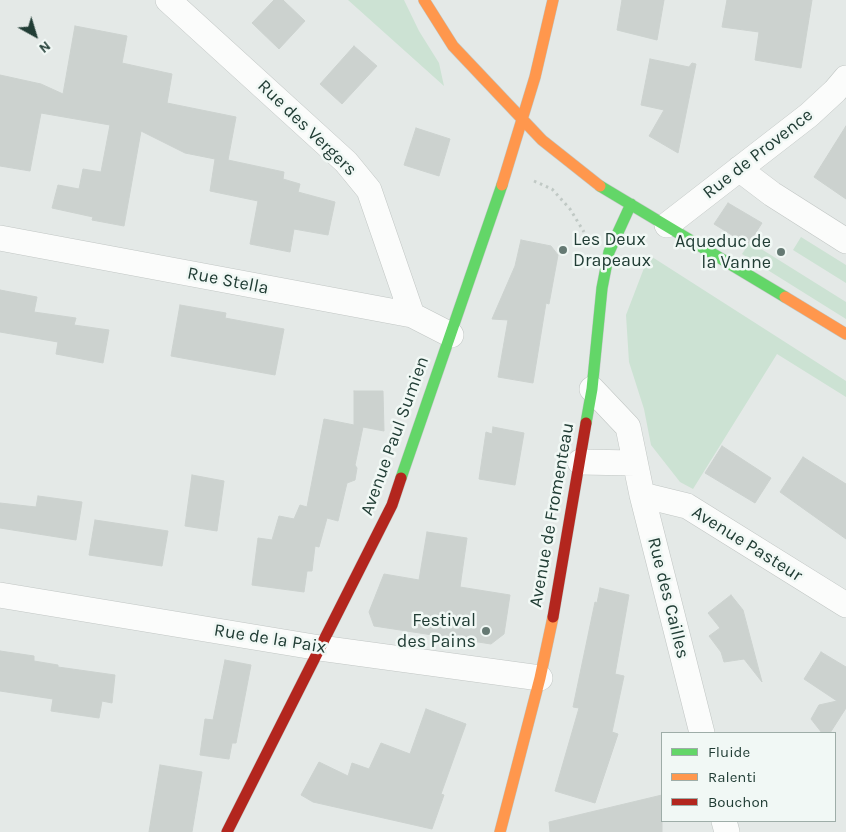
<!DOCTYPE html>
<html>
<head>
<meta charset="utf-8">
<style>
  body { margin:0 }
  #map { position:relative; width:846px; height:832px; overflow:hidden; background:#e4e9e7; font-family:Karla,sans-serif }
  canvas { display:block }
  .legend { position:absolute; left:661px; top:732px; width:175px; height:90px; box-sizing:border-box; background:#f1f8f5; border:1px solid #9eada8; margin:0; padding:6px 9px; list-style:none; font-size:15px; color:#213d35 }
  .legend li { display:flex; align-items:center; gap:10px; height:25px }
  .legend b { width:25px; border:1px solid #9eada8 }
  .north { position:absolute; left:10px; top:10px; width:50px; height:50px; -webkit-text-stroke:4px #f1f8f5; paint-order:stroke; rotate:141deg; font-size:14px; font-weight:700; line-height:20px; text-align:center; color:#213d35 }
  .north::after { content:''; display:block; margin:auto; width:18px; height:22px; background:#213d35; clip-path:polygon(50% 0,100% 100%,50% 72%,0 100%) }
</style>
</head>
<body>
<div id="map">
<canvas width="846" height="832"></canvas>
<ul class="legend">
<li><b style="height:6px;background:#63d668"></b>Fluide</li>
<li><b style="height:6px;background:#ff974d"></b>Ralenti</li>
<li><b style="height:6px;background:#b3261e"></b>Bouchon</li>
</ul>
<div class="north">N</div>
</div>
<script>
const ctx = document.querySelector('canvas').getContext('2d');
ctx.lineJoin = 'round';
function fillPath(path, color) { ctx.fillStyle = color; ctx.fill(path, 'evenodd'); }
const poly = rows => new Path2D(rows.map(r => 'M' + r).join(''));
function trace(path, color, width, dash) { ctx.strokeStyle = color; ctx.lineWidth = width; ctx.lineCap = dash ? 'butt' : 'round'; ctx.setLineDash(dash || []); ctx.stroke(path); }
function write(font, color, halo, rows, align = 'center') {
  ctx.font = font + ' Karla,sans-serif'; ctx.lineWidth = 5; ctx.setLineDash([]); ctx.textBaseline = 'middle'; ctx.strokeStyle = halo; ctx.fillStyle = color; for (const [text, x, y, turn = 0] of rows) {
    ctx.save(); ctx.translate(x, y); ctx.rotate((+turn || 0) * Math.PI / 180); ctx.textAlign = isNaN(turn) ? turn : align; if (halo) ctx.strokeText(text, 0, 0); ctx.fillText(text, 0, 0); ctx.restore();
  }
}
fillPath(poly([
  [348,0,404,0,419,31,439,63,444,86],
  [801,237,846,265,846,283,793,250],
  [750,242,846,302,846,319,742,254],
  [649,255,846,381,846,397,777,354,693,489,680,482,651,445,644,409,629,362,626,315]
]), '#cce2d3');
const building = poly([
  [274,0,283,0,305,21,279,49,252,23,274,0],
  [622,0,664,0,657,40,617,30,622,0],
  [727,0,812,0,801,68,755,60,759,32,722,27,727,0],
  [75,26,127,36,122,63,172,74,167,103,236,117,228,160,284,172,283,179,300,184,298,192,335,202,328,235,294,229,290,252,250,244,258,201,210,191,215,159,185,153,141,131,124,226,92,220,93,217,52,208,58,185,79,189,83,169,101,172,110,125,41,113,30,171,0,166,0,75,41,84,63,94,75,26],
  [354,46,377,66,342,104,320,84,354,46],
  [650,59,689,67,692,63,696,64,678,153,649,136,664,110,641,105,650,59],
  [846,126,846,199,814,177,846,126],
  [416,128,450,139,439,176,404,165,416,128],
  [728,203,762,223,748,245,714,224,728,203],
  [521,240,551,246,558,255,549,304,546,303,533,383,498,377,508,320,492,319,515,266,521,240],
  [0,290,37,297,34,312,76,318,74,325,109,330,103,363,56,354,58,342,0,332,0,290],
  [180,305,226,313,225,318,284,329,275,375,171,356,180,305],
  [354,391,383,391,384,431,363,427,355,465,357,468,355,480,347,483,338,521,327,518,319,547,315,546,312,571,307,571,304,592,252,585,258,538,272,540,279,516,294,519,300,505,307,507,324,419,354,425,354,391],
  [493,427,524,433,515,485,479,479,486,432,492,434,493,427],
  [722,446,771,478,755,503,705,473,722,446],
  [803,457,846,484,846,539,780,492,803,457],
  [192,475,224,481,217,531,185,526,192,475],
  [38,496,82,502,76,540,0,528,0,503,36,507,38,496],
  [95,520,168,531,162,566,89,555,95,520],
  [427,532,467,538,460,587,510,595,504,634,491,644,374,626,369,612,384,574,419,580,427,532],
  [600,588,629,595,615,674,624,676,612,732,618,734,595,803,555,791,579,708,573,707,595,602,597,603,600,588],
  [731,595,743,610,762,682,744,659,724,662,721,652,709,636,720,628,708,613,731,595],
  [0,651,34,656,34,661,58,665,58,667,115,675,112,703,102,701,99,718,51,711,53,699,0,691,0,651],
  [821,652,846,667,846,708,830,733,822,733,811,719,819,705,837,701,804,679,821,652],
  [225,660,251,665,236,743,232,743,229,759,200,755,205,719,213,720,225,660],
  [426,709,466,724,441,794,444,795,432,829,313,802,301,795,319,762,348,776,352,763,369,769,381,743,410,754,426,709],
  [160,765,202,772,192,832,149,832,160,765],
  [662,795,662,832,550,832,549,822,662,795]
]);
fillPath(building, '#ccd2cf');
trace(building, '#ccd2cf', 1);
const street = poly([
  [168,0,346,162,369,190,412,315],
  [739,169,772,194,846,241],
  [667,225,809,115,835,91,846,78],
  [0,238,412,315,451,335],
  [592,389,628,427,642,495,702,733],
  [580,462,635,463],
  [642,495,687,506,846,605],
  [0,595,320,648,540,678],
  [724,821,727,832]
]);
const fast = poly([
  [600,186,785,297],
  [586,423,592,389,602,288,609,252,631,204],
  [401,478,502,185]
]);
const slow = poly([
  [424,0,453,46,542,140,600,186],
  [502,185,535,77,553,0],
  [785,297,846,334],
  [500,832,540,678,553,617]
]);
const jam = poly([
  [553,617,586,423],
  [227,832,392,505,401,478]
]);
trace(street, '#c1c6c4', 26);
trace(fast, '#bfc7c4', 12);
trace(slow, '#bfc7c4', 12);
trace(jam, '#bfc7c4', 12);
trace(poly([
  [534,181,552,189,570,209,584,232]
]), '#c0c9c5', 3, [2.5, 4]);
trace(street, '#fbfcfb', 25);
trace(fast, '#63d668', 11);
trace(slow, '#ff974d', 11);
trace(jam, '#b3261e', 11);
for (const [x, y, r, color] of [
  [563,250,5,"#657973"],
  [781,252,5,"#657973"],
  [486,631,5,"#657973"]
]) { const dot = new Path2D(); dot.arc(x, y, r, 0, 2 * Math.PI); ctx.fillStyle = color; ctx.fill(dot); trace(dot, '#f1f8f5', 2); }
write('18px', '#213d35', '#f1f8f5', [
  ["Rue des Vergers",307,128,44],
  ["Rue de Provence",758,154,-38],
  ["Rue Stella",228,281,11],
  ["Avenue Paul Sumien",395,436,-70],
  ["Avenue de Fromenteau",552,515,-80],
  ["Avenue Pasteur",747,544,32],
  ["Rue des Cailles",668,598,76],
  ["Rue de la Paix",270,639,9]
]);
write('18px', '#213d35', '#f1f8f5', [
  ["Les Deux",573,240,"left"],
  ["Drapeaux",573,261,"left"],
  ["Aqueduc de",771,242],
  ["la Vanne",771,263],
  ["Festival",476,621],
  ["des Pains",476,642]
], 'right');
</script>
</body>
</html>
